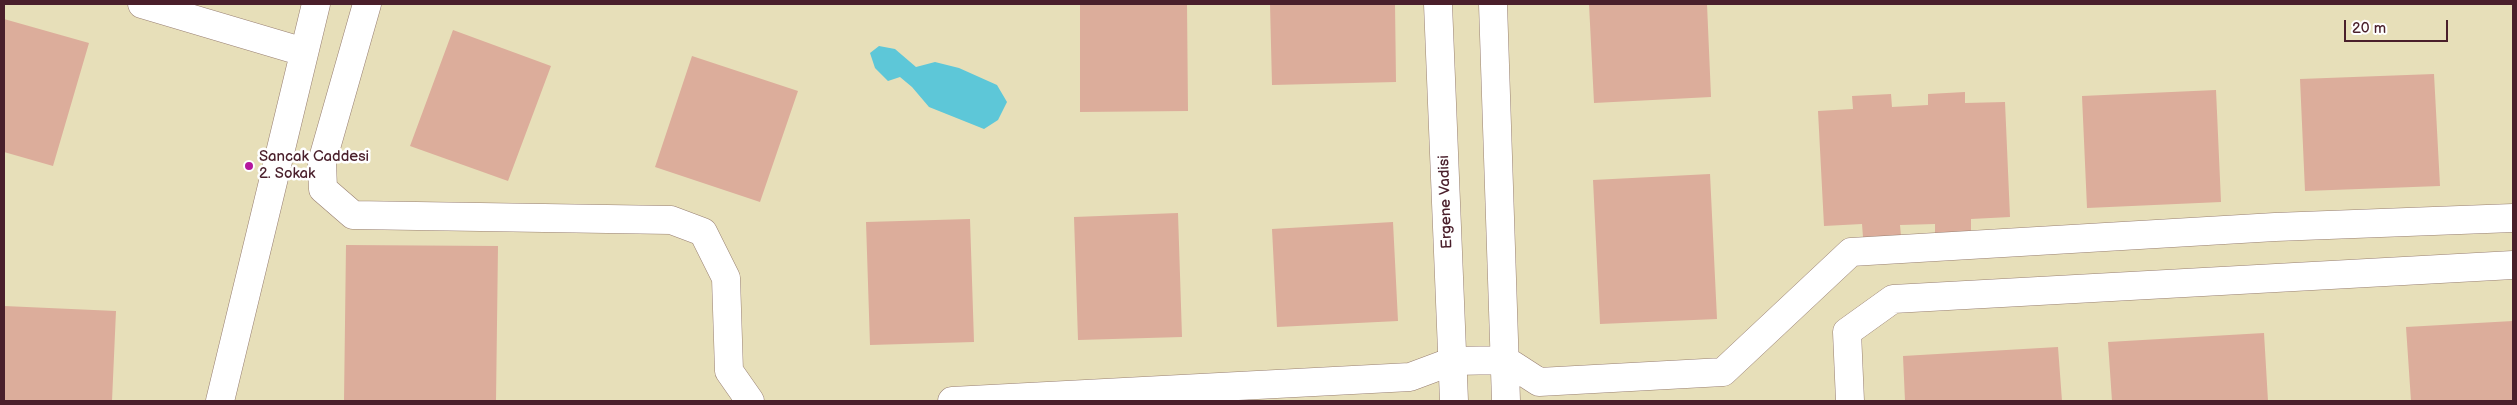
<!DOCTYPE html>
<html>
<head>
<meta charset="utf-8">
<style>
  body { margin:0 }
  #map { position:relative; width:2517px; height:405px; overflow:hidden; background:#e7dfb9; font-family:"Balsamiq Sans",sans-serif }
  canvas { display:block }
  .frame { position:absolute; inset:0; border:5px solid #4a1f2b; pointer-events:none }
  .scale { position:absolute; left:2344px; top:20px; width:104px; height:22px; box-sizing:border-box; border:2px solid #4a1f2b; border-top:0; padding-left:6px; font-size:15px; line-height:18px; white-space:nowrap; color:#4a1f2b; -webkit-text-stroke:4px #fff; paint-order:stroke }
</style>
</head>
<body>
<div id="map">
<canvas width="2517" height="405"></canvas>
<div class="frame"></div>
<div class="scale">20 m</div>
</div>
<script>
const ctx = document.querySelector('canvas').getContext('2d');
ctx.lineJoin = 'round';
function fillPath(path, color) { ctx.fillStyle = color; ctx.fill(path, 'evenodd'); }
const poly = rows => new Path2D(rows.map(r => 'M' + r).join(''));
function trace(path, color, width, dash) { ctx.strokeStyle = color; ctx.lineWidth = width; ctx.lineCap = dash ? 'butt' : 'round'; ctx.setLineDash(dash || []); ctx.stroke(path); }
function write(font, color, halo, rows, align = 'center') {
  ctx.font = font + ' "Balsamiq Sans",sans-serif'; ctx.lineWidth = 5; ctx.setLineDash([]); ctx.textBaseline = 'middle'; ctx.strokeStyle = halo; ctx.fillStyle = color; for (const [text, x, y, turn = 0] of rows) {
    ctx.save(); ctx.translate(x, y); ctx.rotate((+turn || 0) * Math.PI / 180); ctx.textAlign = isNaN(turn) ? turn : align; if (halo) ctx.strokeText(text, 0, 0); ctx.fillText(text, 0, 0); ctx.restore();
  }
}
fillPath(poly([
  [879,46,895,49,916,67,935,62,959,68,997,85,1007,102,998,120,984,129,929,107,912,87,900,77,888,81,875,68,870,53]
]), '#5dc7d8');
fillPath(poly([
  [1080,4,1187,4,1188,111,1080,112],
  [1270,4,1395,4,1396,82,1272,85],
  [1589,4,1707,4,1711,97,1594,103],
  [4,19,89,43,53,166,4,152],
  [453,30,551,66,508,181,410,146],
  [692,56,798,91,760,202,655,167],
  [2434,74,2440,186,2305,191,2300,79],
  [2216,90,2221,202,2087,208,2082,96],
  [1965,92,1965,103,2005,102,2010,217,1971,219,1971,232,1935,233,1935,224,1900,225,1901,236,1863,237,1862,224,1824,226,1818,111,1853,109,1852,96,1891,94,1892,107,1928,105,1928,94],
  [1710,174,1717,319,1600,324,1593,180],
  [1178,213,1182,337,1078,340,1074,217],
  [970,219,974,342,870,345,866,222],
  [1393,222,1398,321,1277,327,1272,229],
  [346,245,498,246,496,401,344,401],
  [4,306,116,311,112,401,4,401],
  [2513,321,2513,401,2411,401,2406,327],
  [2264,333,2268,401,2112,401,2108,342],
  [2058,347,2062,401,1905,401,1903,356]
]), '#dcad9b');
const minor = poly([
  [142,4,304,52],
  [367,4,322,162,323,189,353,215,671,220,703,232,726,278,729,371,750,401],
  [1438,4,1454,401],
  [1493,4,1506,401],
  [220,401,316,4],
  [952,401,1410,377,1453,361,1505,360,1539,382,1723,372,1851,252,2275,227,2513,218],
  [1850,401,1847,332,1893,299,2513,265]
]);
trace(minor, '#987f72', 29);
trace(minor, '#fff', 28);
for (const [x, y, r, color] of [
  [249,166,5,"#b5179e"]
]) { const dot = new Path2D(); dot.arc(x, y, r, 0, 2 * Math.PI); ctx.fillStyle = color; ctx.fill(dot); trace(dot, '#fff', 2); }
write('15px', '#4a1f2b', '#fff', [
  ["Sancak Caddesi",259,157],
  ["2. Sokak",259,174]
], 'left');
write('15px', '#4a1f2b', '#fff', [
  ["Ergene Vadisi",1446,202,-92]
]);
</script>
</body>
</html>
